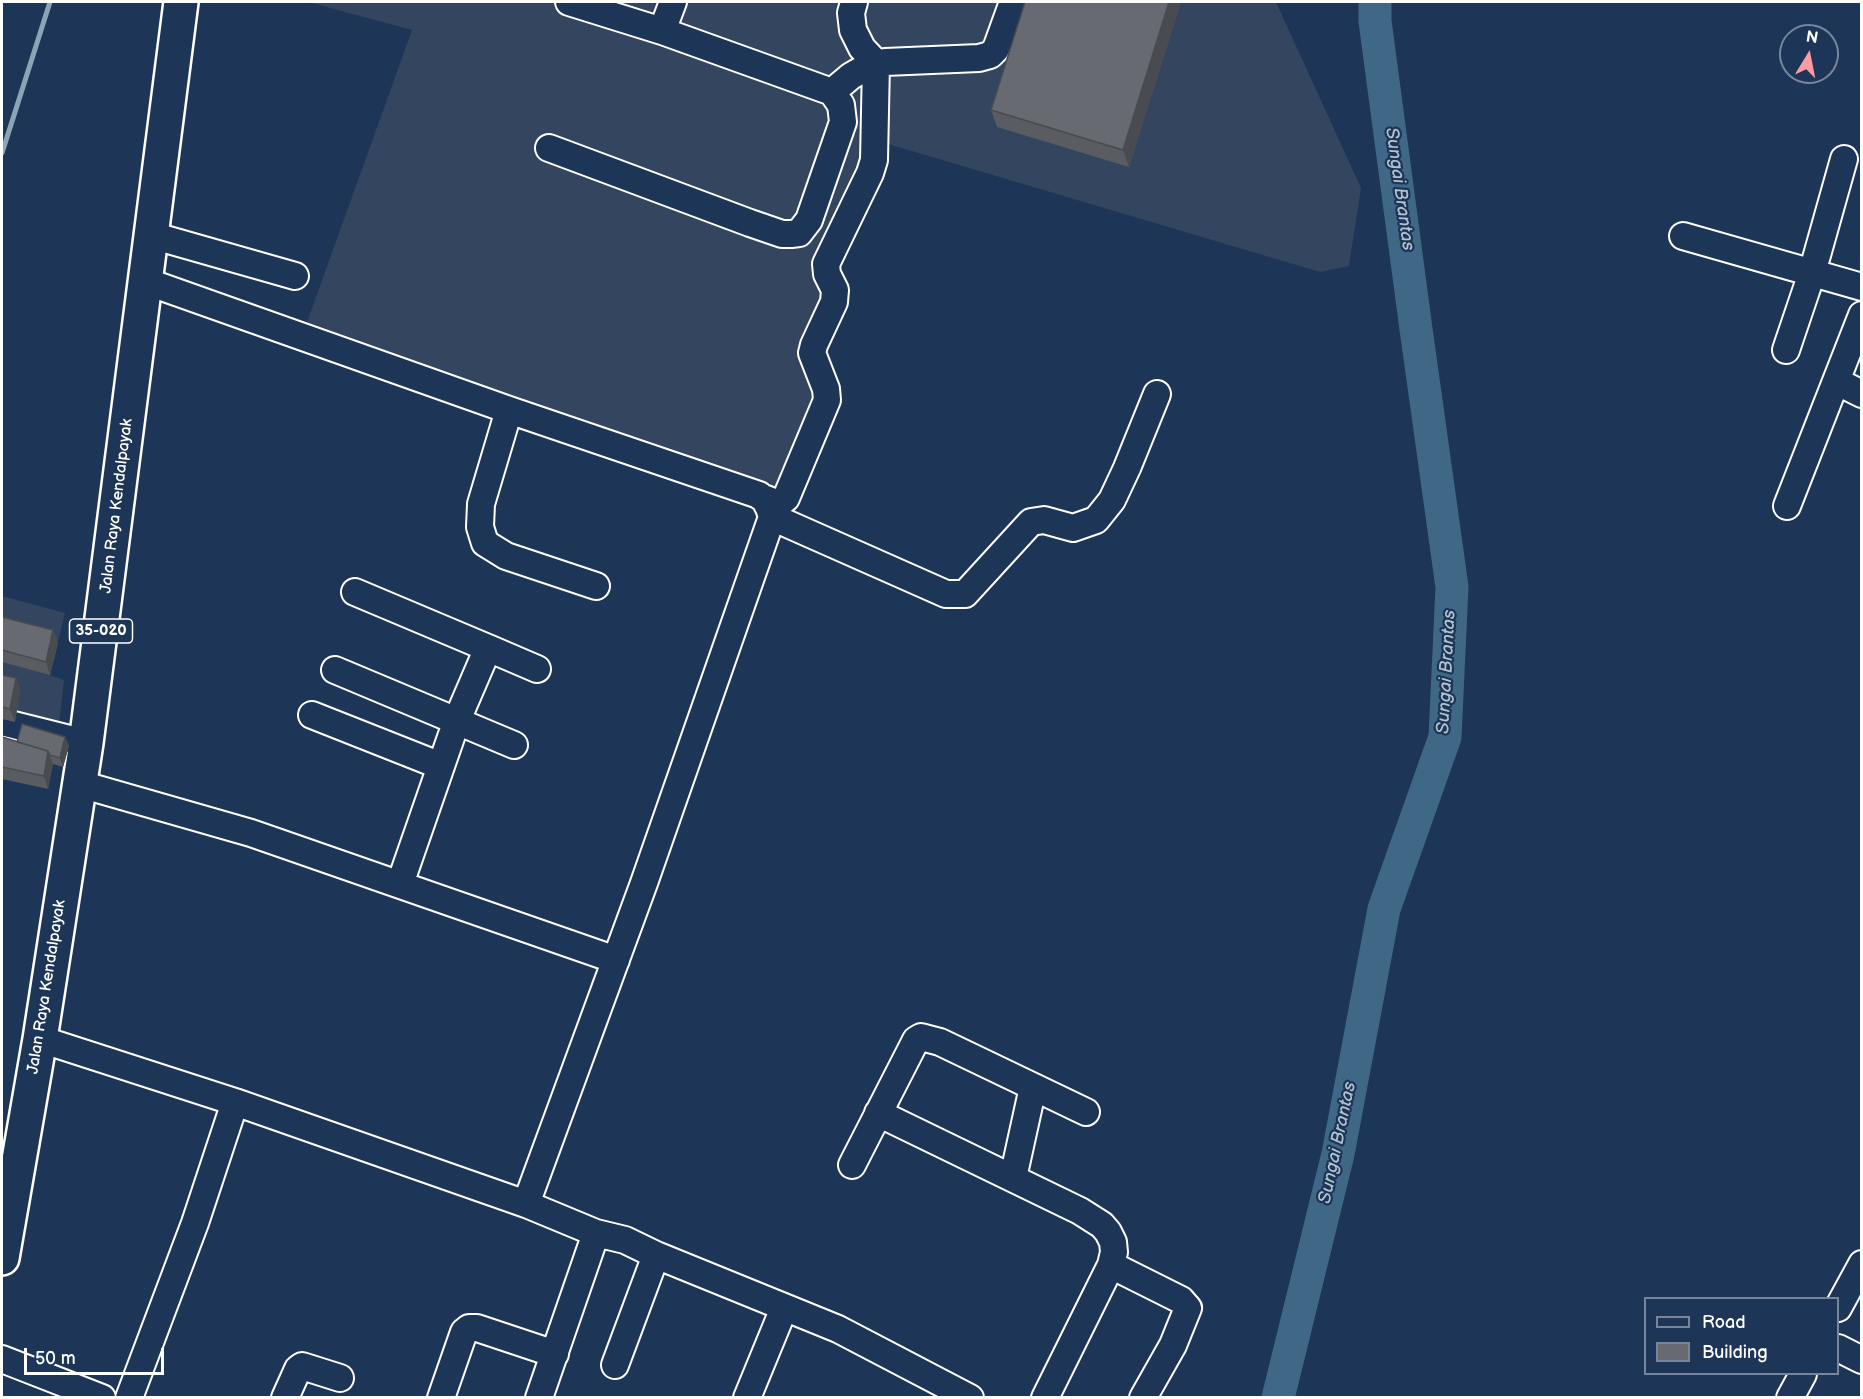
<!DOCTYPE html>
<html>
<head>
<meta charset="utf-8">
<style>
  body { margin:0 }
  #map { position:relative; width:1863px; height:1399px; overflow:hidden; background:#1d3557; font-family:"Balsamiq Sans",sans-serif }
  canvas { display:block }
  .frame { position:absolute; inset:0; border:3px solid #fff; pointer-events:none }
  .legend { position:absolute; left:1644px; top:1297px; width:195px; height:78px; box-sizing:border-box; background:#1d3557; border:2px solid #77869a; margin:0; padding:8px 10px; list-style:none; font-size:18px; color:#fff }
  .legend li { display:flex; align-items:center; gap:12px; height:30px }
  .legend b { width:30px; border:2px solid #77869a }
  .north { position:absolute; left:1779px; top:24px; width:60px; height:60px; box-sizing:border-box; background:#1d3557; border:2px solid #77869a; border-radius:50%; rotate:10deg; font-size:16px; font-weight:700; line-height:24px; text-align:center; color:#fff }
  .north::after { content:''; display:block; margin:auto; width:21px; height:27px; background:#ff9aa2; clip-path:polygon(50% 0,100% 100%,50% 72%,0 100%) }
  .scale { position:absolute; left:24px; top:1348px; width:140px; height:27px; box-sizing:border-box; border:3px solid #fff; border-top:0; padding-left:8px; font-size:18px; line-height:21px; white-space:nowrap; color:#fff; -webkit-text-stroke:4px #1d3557; paint-order:stroke }
</style>
</head>
<body>
<div id="map">
<canvas width="1863" height="1399"></canvas>
<div class="frame"></div>
<ul class="legend">
<li><b style="height:8px;background:#1d3557"></b>Road</li>
<li><b style="height:16px;background:#676b71"></b>Building</li>
</ul>
<div class="north">N</div>
<div class="scale">50 m</div>
</div>
<script>
const ctx = document.querySelector('canvas').getContext('2d');
ctx.lineJoin = 'round';
function fillPath(path, color) { ctx.fillStyle = color; ctx.fill(path, 'evenodd'); }
const poly = rows => new Path2D(rows.map(r => 'M' + r).join(''));
function trace(path, color, width, dash) { ctx.strokeStyle = color; ctx.lineWidth = width; ctx.lineCap = dash ? 'butt' : 'round'; ctx.setLineDash(dash || []); ctx.stroke(path); }
function write(font, color, halo, rows, align = 'center') {
  ctx.font = font + ' "Balsamiq Sans",sans-serif'; ctx.lineWidth = 4.5; ctx.setLineDash([]); ctx.textBaseline = 'middle'; ctx.strokeStyle = halo; ctx.fillStyle = color; for (const [text, x, y, turn = 0] of rows) {
    ctx.save(); ctx.translate(x, y); ctx.rotate((+turn || 0) * Math.PI / 180); ctx.textAlign = isNaN(turn) ? turn : align; if (halo) ctx.strokeText(text, 0, 0); ctx.fillText(text, 0, 0); ctx.restore();
  }
}
fillPath(poly([
  [308,2,848,2,872,75,863,163,827,295,820,396,780,490,771,489,307,322,412,30],
  [864,2,1276,2,1361,188,1349,266,1320,272,878,141,861,28],
  [2,596,65,613,50,675,64,680,58,732,2,719]
]), '#33455f');
trace(poly([
  [2,153,50,2]
]), '#8ba4b6', 5);
trace(poly([
  [1278,1398,1338,1154,1384,909,1445,737,1452,587,1416,329,1375,21,1375,2]
]), '#3e6886', 33);
const minor = poly([
  [662,31,673,2],
  [832,92,851,76,872,64,885,62,979,58,990,55,996,49,1013,2],
  [549,148,750,223,782,234,791,234,799,233,809,220,843,122,841,105,832,92,662,31,569,2],
  [151,235,295,276],
  [1683,236,1862,287],
  [145,281,509,410,759,495,765,500,769,508,772,517,644,883,526,1204],
  [1786,350,1812,273,1844,159],
  [1836,381,1862,394],
  [509,410,481,504,480,527,485,543,506,556,596,586],
  [761,497,779,504,786,498,827,400,826,389,812,353,814,345,834,302,835,290,827,274,826,264,870,173,874,160,876,63,862,48,853,30,851,13,854,2],
  [1787,506,1862,315],
  [772,517,946,594,965,594,1031,522,1044,520,1073,528,1096,520,1112,500,1127,468,1157,394],
  [355,592,488,648,457,720,400,884],
  [488,648,537,669],
  [335,670,514,745],
  [312,715,441,766],
  [2,722,86,743],
  [80,784,251,833,616,960],
  [40,1039,235,1102,526,1204,596,1233,625,1240,656,1255,838,1329,970,1398],
  [878,1113,1080,1211,1102,1225,1108,1232,1113,1242,1114,1252,1111,1265,1045,1398],
  [852,1165,916,1040,921,1037,940,1042,1086,1112],
  [1013,1178,1033,1087],
  [1111,1265,1181,1300,1188,1308,1173,1345,1143,1398],
  [1838,1308,1862,1264],
  [1838,1348,1862,1360],
  [2,1359,102,1398],
  [615,1365,656,1255],
  [129,1398,195,1223,235,1102],
  [285,1398,298,1369,302,1366,340,1378],
  [441,1398,464,1332,469,1328,477,1328,555,1354],
  [539,1398,596,1233],
  [747,1398,784,1308],
  [1790,1398,1803,1374]
]);
const major = poly([
  [2,1258,40,1039,86,743,181,2]
]);
trace(minor, '#fff', 30);
trace(major, '#fff', 38);
trace(minor, '#1d3557', 26);
trace(major, '#1d3557', 33);
fillPath(poly([
  [1181,2,1129,167,997,127,991,110],
  [2,617,53,630,58,643,50,675,2,662],
  [2,675,16,678,20,691,15,722,2,719],
  [2,737,17,742,65,737,69,746,63,767,53,764,48,789,2,779]
]), '#595c61');
fillPath(poly([
  [1169,2,1181,2,1129,167,1123,150],
  [53,630,58,643,50,675,46,662],
  [16,678,20,691,15,722,10,709],
  [65,737,69,746,63,767,60,758],
  [48,751,53,764,48,789,44,776]
]), '#484b4f');
const building = poly([
  [1025,2,1169,2,1123,150,991,110,1025,2],
  [2,617,53,630,46,662,2,650,2,617],
  [2,675,16,678,10,709,2,707,2,675],
  [22,724,65,737,60,758,50,755,48,751,17,742,22,724],
  [2,737,48,751,44,776,2,767,2,737]
]);
fillPath(building, '#676b71');
trace(building, '#484b4f', 1.5);
for (const [x, y, w] of [
  [101,631,63]
]) { const box = new Path2D(); box.roundRect(x - w / 2, y - 12, w, 24, 4.5); ctx.fillStyle = '#1d3557'; ctx.fill(box); trace(box, '#fff', 1.5); }
write('bold 15px', '#fff', null, [
  ["35-020",101,631]
]);
write('16px', '#fff', '#1d3557', [
  ["Jalan Raya Kendalpayak",117,506,-83],
  ["Jalan Raya Kendalpayak",47,987,-81]
]);
write('italic 18px', '#b2c3cf', '#1d3557', [
  ["Sungai Brantas",1399,189,82],
  ["Sungai Brantas",1447,672,-87],
  ["Sungai Brantas",1338,1143,-78]
]);
</script>
</body>
</html>
